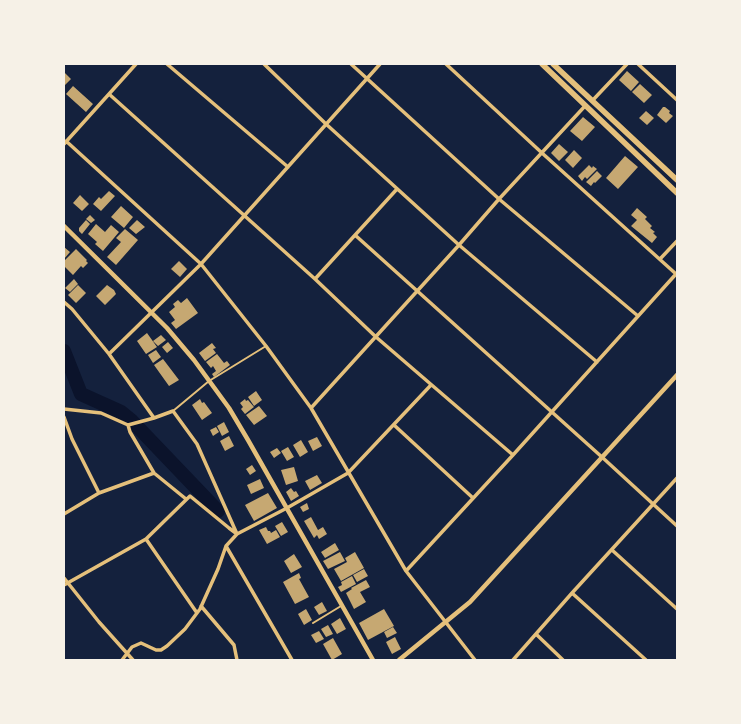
<!DOCTYPE html>
<html>
<head>
<meta charset="utf-8">
<style>
  body { margin:0 }
  #map { position:relative; width:741px; height:724px; overflow:hidden; background:#14213d; font-family:"Space Grotesk",sans-serif }
  canvas { display:block }
  .frame { position:absolute; inset:0; border:65px solid #f6f1e7; pointer-events:none }
</style>
</head>
<body>
<div id="map">
<canvas width="741" height="724"></canvas>
<div class="frame"></div>
</div>
<script>
const ctx = document.querySelector('canvas').getContext('2d');
ctx.lineJoin = 'round';
const poly = rows => new Path2D(rows.map(r => 'M' + r).join(''));
function trace(path, color, width, dash) { ctx.strokeStyle = color; ctx.lineWidth = width; ctx.lineCap = dash ? 'butt' : 'round'; ctx.setLineDash(dash || []); ctx.stroke(path); }
function fillPath(path, color) { ctx.fillStyle = color; ctx.fill(path, 'evenodd'); }
trace(poly([
  [64,351,81,394,121,412,132,421,218,511]
]), '#0b132b', 14);
fillPath(poly([
  [627,71,639,82,631,91,619,80],
  [64,72,71,79,64,86],
  [640,84,652,95,644,103,632,92],
  [73,86,93,104,86,112,66,94],
  [663,107,665,107,670,111,669,113,673,116,666,123,657,115],
  [646,111,654,118,647,125,639,118],
  [583,117,595,127,582,141,570,131],
  [559,144,568,152,559,161,551,153],
  [574,150,582,158,573,168,565,160],
  [625,156,638,167,618,189,606,178],
  [589,165,592,168,593,166,597,169,587,179,585,177,582,181,578,176],
  [597,171,602,176,595,183,594,182,591,186,586,182],
  [109,191,115,196,101,211,93,204,99,197,101,199],
  [80,195,89,204,82,211,73,203],
  [121,206,133,217,124,228,111,217],
  [637,208,647,217,645,219,652,226,650,228,655,232,653,233,657,237,652,243,631,226,637,220,631,215],
  [90,215,95,220,91,223,86,219],
  [86,220,90,224,82,234,79,231,79,228],
  [137,220,145,227,136,234,129,228],
  [96,224,105,232,111,225,119,232,103,251,95,244,97,242,88,234],
  [125,229,138,240,116,265,107,257,121,242,116,238],
  [64,247,70,252,64,259],
  [76,249,87,260,86,261,88,263,83,268,81,266,73,275,64,266,64,261],
  [179,261,187,269,180,277,171,269],
  [74,279,78,284,70,292,65,288],
  [78,285,86,293,76,303,68,295],
  [107,285,114,290,116,294,105,305,96,296],
  [187,298,198,313,176,329,171,323,175,320,169,312,175,307,173,304,178,300,181,303],
  [147,333,157,347,146,354,137,341],
  [161,335,166,340,158,346,153,341],
  [168,342,173,348,167,353,162,347],
  [212,343,216,348,213,349,216,353,205,361,199,353],
  [156,350,161,357,153,363,148,355],
  [217,354,224,363,227,361,230,365,214,377,212,374,216,371,213,366,211,368,206,362],
  [163,359,179,380,169,386,154,365],
  [256,391,262,400,254,406,248,397],
  [200,399,202,403,204,402,212,413,202,420,192,405],
  [245,399,246,401,248,400,254,407,245,414,241,409,243,407,240,403],
  [259,406,267,416,254,425,246,415],
  [224,422,229,432,222,436,217,426],
  [216,427,219,432,213,436,210,430],
  [229,436,234,446,225,451,220,441],
  [317,437,322,446,313,451,308,441],
  [301,440,308,452,300,457,293,445],
  [288,447,294,457,287,461,281,451],
  [277,448,281,453,274,458,270,452],
  [252,465,256,471,250,475,246,469],
  [294,467,298,481,286,485,281,470],
  [317,475,322,483,310,490,305,481],
  [260,479,264,488,251,494,247,485],
  [291,488,294,492,296,491,299,496,291,501,286,492],
  [268,493,277,508,254,521,245,505],
  [307,503,309,509,303,512,300,507],
  [311,517,318,530,323,527,327,534,319,539,317,535,314,538,304,521],
  [282,522,288,532,281,536,275,526],
  [266,527,268,531,270,531,271,533,276,530,280,537,267,544,259,530],
  [335,543,339,550,325,558,321,552],
  [340,552,345,561,328,569,323,561],
  [355,552,364,568,341,581,334,569,347,562,345,558],
  [294,554,302,567,291,573,284,561],
  [364,569,368,576,357,582,353,575],
  [299,573,301,578,299,579,309,597,295,604,283,582],
  [352,576,356,584,341,592,338,587,342,585,341,582],
  [366,580,370,587,360,592,366,602,354,609,346,593,352,589,351,588],
  [322,602,327,611,319,615,314,607],
  [306,609,312,620,304,625,298,614],
  [384,609,394,626,368,640,359,623],
  [340,618,346,629,337,634,331,624],
  [328,625,333,634,326,637,321,629],
  [393,627,397,633,387,638,384,632],
  [319,631,324,639,316,643,311,635],
  [395,637,401,649,392,654,386,642],
  [333,638,342,654,332,660,323,644]
]), '#c6a872');
trace(poly([
  [173,411,209,381,266,346],
  [313,623,341,606]
]), '#e5c07b', 2);
trace(poly([
  [167,64,288,167],
  [264,64,326,124,459,245,597,362],
  [351,64,499,199,638,316],
  [446,64,542,153,676,274],
  [638,64,677,100],
  [109,94,315,279,376,337,513,455],
  [592,101,627,64],
  [66,141,201,264,266,346,311,408,406,571,475,660],
  [64,144,136,64],
  [355,235,603,458,677,526],
  [660,259,677,241],
  [315,279,397,189],
  [64,302,72,309,109,354,154,418],
  [109,354,201,264,380,64],
  [311,408,459,245,499,199,585,106],
  [64,409,101,413,128,425,154,418,173,411,197,444,237,534,287,508,348,473,431,385],
  [64,417,72,439,99,493],
  [128,425,130,432,154,473,186,499],
  [394,425,473,498],
  [64,514,99,493,154,473],
  [146,539,197,613],
  [226,546,292,660],
  [612,550,677,609],
  [406,571,513,455,676,274],
  [64,578,99,622,133,660],
  [64,585,146,539,190,496,229,528,237,534,226,546,218,569,200,609,185,629,167,646,161,650,156,650,141,643,132,647,122,660],
  [572,593,646,660],
  [201,606,234,645,237,660],
  [537,635,563,660],
  [513,660,572,593,677,478]
]), '#e5c07b', 3.5);
trace(poly([
  [64,226,167,328,194,360,229,408,248,440,373,660],
  [399,660,470,602,677,375]
]), '#e5c07b', 4.5);
trace(poly([
  [542,64,677,193],
  [553,64,677,180]
]), '#e5c07b', 5.5);
</script>
</body>
</html>
